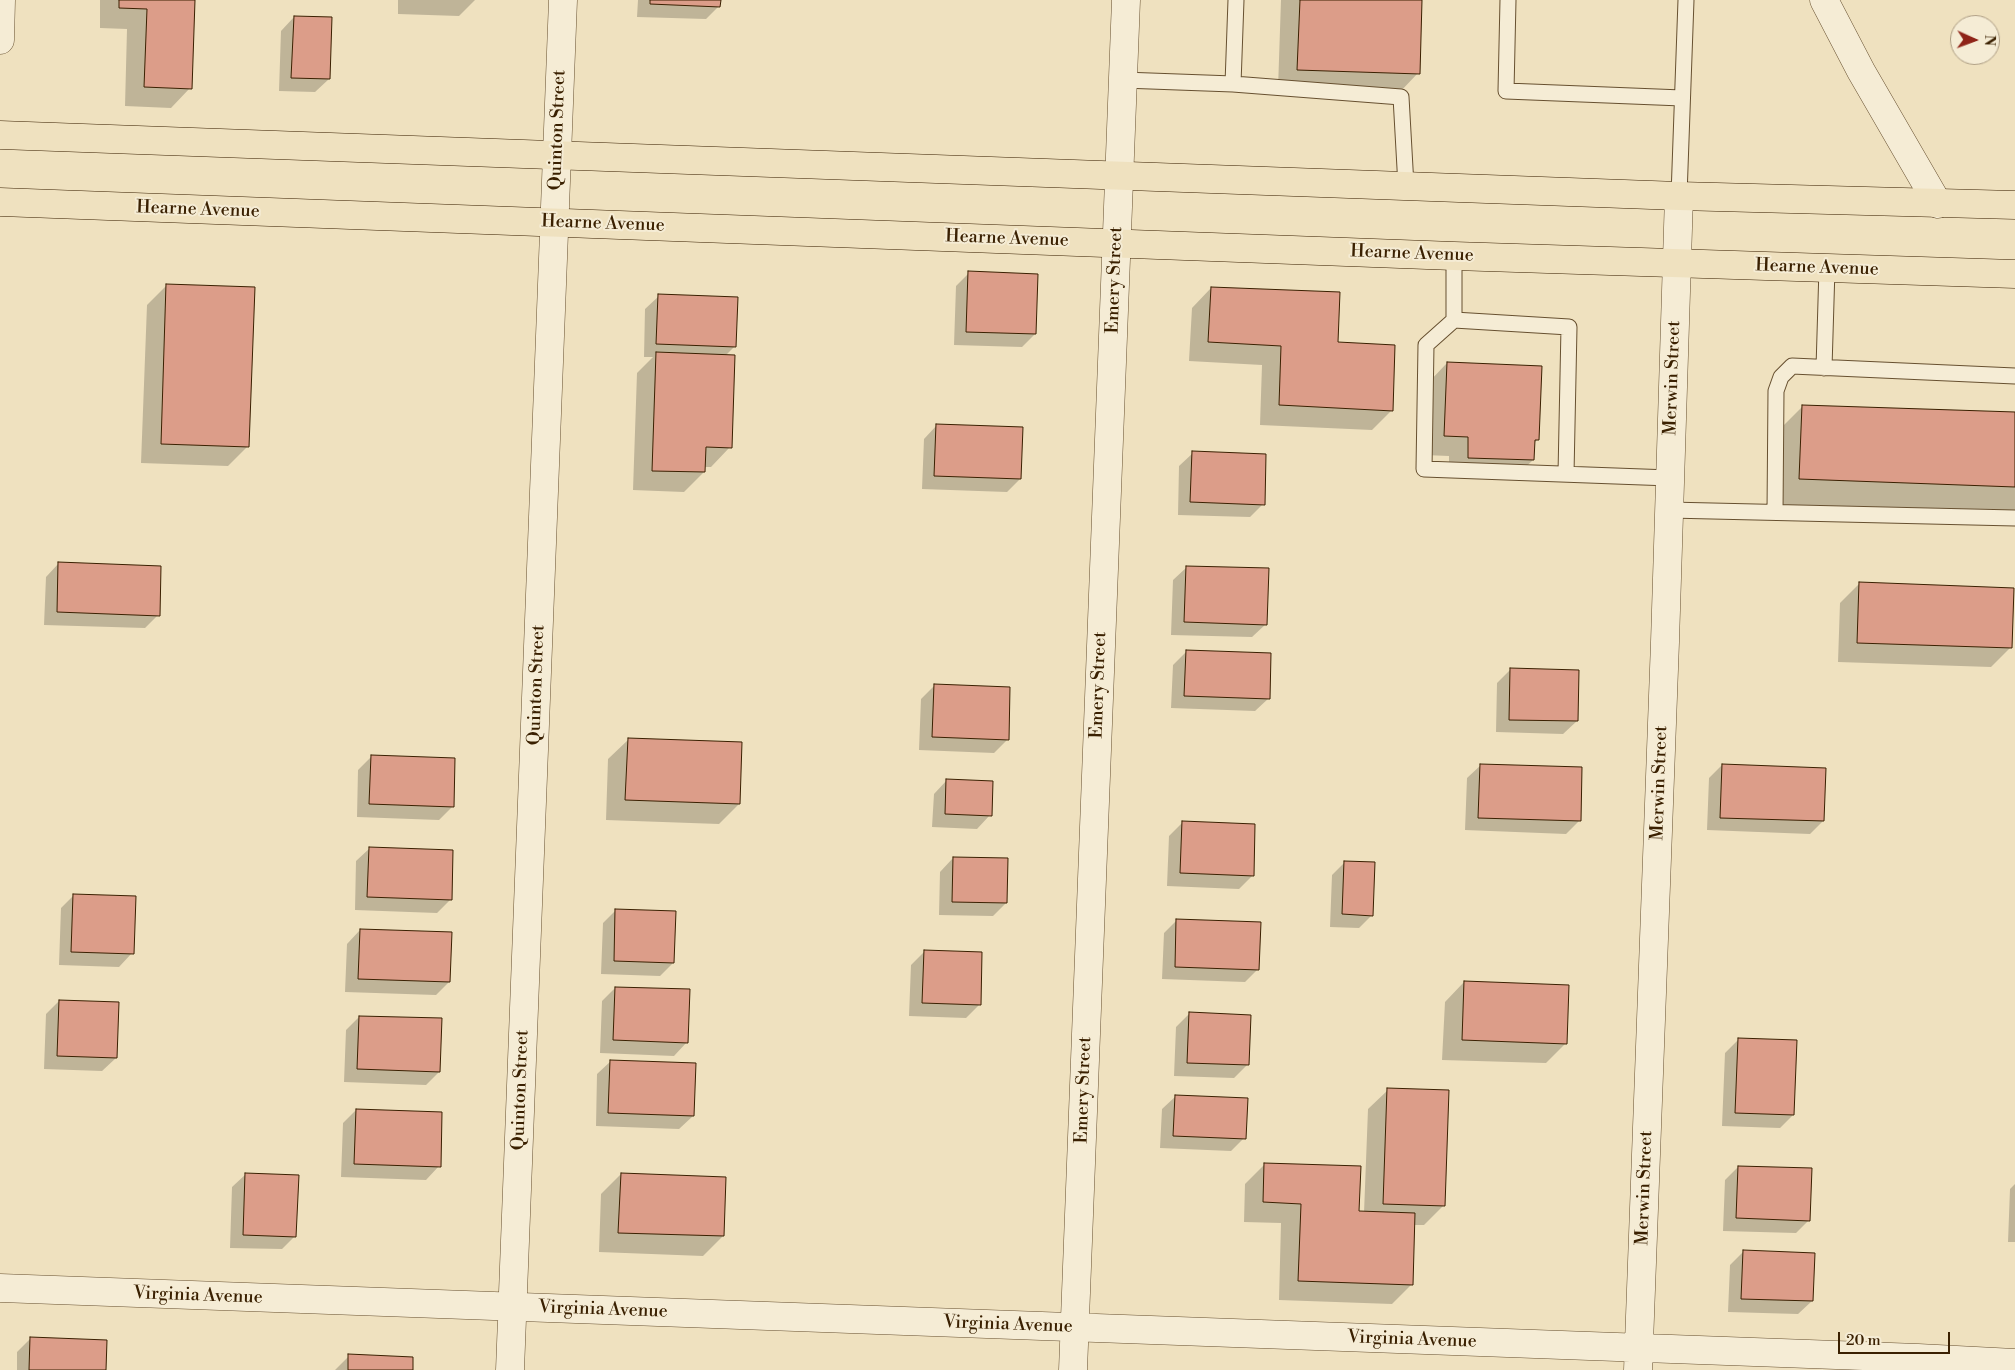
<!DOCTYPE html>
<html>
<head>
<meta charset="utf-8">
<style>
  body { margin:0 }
  #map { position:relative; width:2015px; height:1370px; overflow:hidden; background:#efe1bf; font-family:"Libre Bodoni",serif }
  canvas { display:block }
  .north { position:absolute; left:1950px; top:15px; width:50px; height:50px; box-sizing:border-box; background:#f5ecd5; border:1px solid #aa9a80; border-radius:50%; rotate:92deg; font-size:14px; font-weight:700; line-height:20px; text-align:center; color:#3a2001 }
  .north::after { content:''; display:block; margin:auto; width:18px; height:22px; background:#8f2418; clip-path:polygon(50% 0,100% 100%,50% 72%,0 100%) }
  .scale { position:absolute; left:1838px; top:1332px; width:112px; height:22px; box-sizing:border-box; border:2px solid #3a2001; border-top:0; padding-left:6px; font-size:15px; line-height:18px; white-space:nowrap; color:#3a2001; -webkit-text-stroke:4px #f5ecd5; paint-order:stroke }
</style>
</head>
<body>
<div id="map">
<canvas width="2015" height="1370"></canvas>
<div class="north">N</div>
<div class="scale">20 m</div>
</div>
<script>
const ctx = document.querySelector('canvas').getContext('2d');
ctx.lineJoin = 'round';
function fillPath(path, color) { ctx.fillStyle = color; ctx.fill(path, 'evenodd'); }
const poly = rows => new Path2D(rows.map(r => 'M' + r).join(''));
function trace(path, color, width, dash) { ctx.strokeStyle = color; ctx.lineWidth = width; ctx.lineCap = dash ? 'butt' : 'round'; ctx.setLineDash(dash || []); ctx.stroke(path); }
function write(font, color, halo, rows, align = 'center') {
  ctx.font = font + ' "Libre Bodoni",serif'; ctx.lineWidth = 4; ctx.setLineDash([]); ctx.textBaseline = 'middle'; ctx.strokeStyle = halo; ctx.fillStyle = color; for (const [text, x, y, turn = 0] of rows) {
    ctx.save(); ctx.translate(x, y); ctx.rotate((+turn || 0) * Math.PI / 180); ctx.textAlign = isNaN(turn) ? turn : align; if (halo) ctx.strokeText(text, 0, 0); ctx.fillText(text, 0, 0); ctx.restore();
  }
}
fillPath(poly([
  [100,0,194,0,190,88,171,108,125,106,127,29,100,28],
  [398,0,475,0,459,16,398,14],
  [638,0,719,0,719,6,706,19,637,17],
  [1281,0,1421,0,1418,73,1399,93,1278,89],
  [294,17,329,79,315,92,279,91,281,31],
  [969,273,1035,334,1022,347,954,345,956,286],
  [167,285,248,446,228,466,141,463,147,305],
  [1211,288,1337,343,1392,410,1372,430,1260,425,1262,365,1189,361,1192,308],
  [659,296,735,346,725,356,730,447,711,467,704,467,704,472,684,492,633,490,637,373,653,357,644,357,645,309],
  [1447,363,1538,439,1533,444,1533,460,1513,479,1449,477,1449,456,1424,455,1428,383],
  [1803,406,2015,413,2015,513,1774,505,1777,432],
  [937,425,1020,479,1007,492,922,489,924,439],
  [1193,453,1263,504,1250,517,1178,515,1179,466],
  [59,563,158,615,145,628,44,625,46,577],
  [1187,567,1266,624,1252,637,1171,635,1173,580],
  [1860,583,2010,648,1991,667,1838,662,1840,603],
  [1186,652,1269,698,1255,711,1171,708,1173,665],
  [1511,669,1577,721,1563,734,1496,732,1497,683],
  [935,685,1007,740,994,753,919,750,921,699],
  [628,740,739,804,719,824,606,820,608,759],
  [372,756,452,807,439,820,357,817,358,770],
  [1481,765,1579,821,1566,834,1465,830,1467,778],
  [1722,765,1823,821,1810,834,1707,830,1709,778],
  [947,780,990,815,977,829,932,827,934,794],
  [1182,823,1252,876,1239,889,1167,886,1169,836],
  [370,848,450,900,437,913,355,910,356,861],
  [953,858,1006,903,993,916,939,915,940,872],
  [1345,862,1372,915,1359,928,1330,927,1332,875],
  [74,895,132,953,119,967,59,965,61,908],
  [616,910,673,963,660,976,601,974,603,923],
  [1177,920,1258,969,1245,982,1162,979,1164,933],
  [360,930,449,982,436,995,345,992,347,944],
  [924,952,979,1005,966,1018,909,1016,911,965],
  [1464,982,1566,1043,1546,1063,1442,1060,1445,1002],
  [615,988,687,1042,674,1056,600,1053,602,1001],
  [59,1001,116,1058,102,1071,44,1069,46,1014],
  [1189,1014,1248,1064,1234,1078,1174,1076,1176,1027],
  [359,1017,439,1072,426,1085,344,1082,346,1030],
  [1738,1040,1793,1115,1780,1128,1722,1126,1725,1053],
  [611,1061,693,1116,679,1129,596,1126,597,1074],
  [1388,1090,1443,1206,1424,1225,1414,1225,1411,1285,1392,1304,1279,1300,1281,1223,1244,1222,1245,1184,1265,1164,1358,1212,1364,1213,1368,1109],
  [1176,1096,1244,1138,1231,1151,1160,1148,1162,1109],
  [356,1110,439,1166,426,1180,341,1177,343,1123],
  [1738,1167,1809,1220,1796,1233,1723,1231,1725,1180],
  [246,1174,295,1236,282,1249,230,1248,232,1187],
  [621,1174,723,1236,703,1256,599,1252,601,1194],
  [2015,1184,2015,1242,2008,1242,2010,1189],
  [1743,1252,1812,1301,1798,1314,1728,1312,1730,1265],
  [30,1339,105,1370,17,1370,17,1352],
  [349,1356,412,1370,335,1370]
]), '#0003');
const building = poly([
  [119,0,195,0,192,89,144,87,147,9,119,8,119,0],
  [650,0,721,0,720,7,650,4,650,0],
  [1300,0,1422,0,1420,74,1297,70,1300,0],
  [294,16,332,17,330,79,291,78,294,16],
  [968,271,1038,274,1036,334,966,332,968,271],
  [166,284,255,287,249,447,161,444,166,284],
  [1211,287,1340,292,1338,342,1395,345,1393,411,1279,405,1281,346,1208,342,1211,287],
  [658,294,738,297,736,347,656,344,658,294],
  [656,352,735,355,732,448,706,447,705,472,652,471,656,352],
  [1447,362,1542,366,1539,440,1535,440,1534,460,1468,458,1468,437,1444,436,1447,362],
  [1802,405,2015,412,2015,487,1799,479,1802,405],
  [936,424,1023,427,1021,479,934,476,936,424],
  [1192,451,1266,454,1265,505,1190,502,1192,451],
  [58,562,161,566,160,616,57,612,58,562],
  [1186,566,1269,568,1267,625,1184,622,1186,566],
  [1859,582,2014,588,2012,648,1857,643,1859,582],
  [1186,650,1271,653,1270,699,1184,696,1186,650],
  [1510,668,1579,670,1578,721,1509,720,1510,668],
  [934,684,1010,687,1009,740,932,737,934,684],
  [628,738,742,742,740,804,625,800,628,738],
  [371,755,455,758,454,807,369,804,371,755],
  [1480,764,1582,767,1581,821,1478,818,1480,764],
  [1722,764,1826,768,1824,821,1720,818,1722,764],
  [946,779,993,781,992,816,945,814,946,779],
  [1182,821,1255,824,1254,876,1180,873,1182,821],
  [369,847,453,850,452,900,367,897,369,847],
  [953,857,1008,858,1007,903,952,902,953,857],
  [1344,861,1375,862,1373,916,1342,914,1344,861],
  [73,894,136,896,134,954,71,952,73,894],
  [615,909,676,911,674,963,614,961,615,909],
  [1176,919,1261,922,1259,970,1175,967,1176,919],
  [360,929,452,932,450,982,358,979,360,929],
  [924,950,982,952,981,1005,922,1003,924,950],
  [1464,981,1569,985,1567,1044,1462,1040,1464,981],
  [615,987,690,989,688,1043,613,1040,615,987],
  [59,1000,119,1002,117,1058,57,1056,59,1000],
  [1189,1012,1251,1015,1249,1065,1187,1063,1189,1012],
  [359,1016,442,1018,440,1072,357,1069,359,1016],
  [1738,1038,1797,1040,1794,1115,1735,1113,1738,1038],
  [610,1060,696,1063,694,1116,608,1113,610,1060],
  [1387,1088,1449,1090,1445,1206,1383,1204,1387,1088],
  [1175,1095,1248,1098,1246,1139,1173,1136,1175,1095],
  [356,1109,442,1112,441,1167,354,1164,356,1109],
  [1264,1163,1361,1166,1359,1211,1415,1213,1413,1285,1298,1281,1301,1204,1263,1202,1264,1163],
  [1738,1166,1812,1168,1810,1221,1736,1218,1738,1166],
  [245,1173,299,1175,296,1237,243,1235,245,1173],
  [621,1173,726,1177,724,1236,618,1233,621,1173],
  [1743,1250,1815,1253,1813,1301,1741,1299,1743,1250],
  [30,1337,107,1340,106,1370,29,1370,30,1337],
  [348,1354,413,1357,413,1370,348,1370,348,1354]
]);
fillPath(building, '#dc9d89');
trace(building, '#3a2001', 1);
const service = poly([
  [1508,0,1506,91,1682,98],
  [1123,80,1233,84,1236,0],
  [1233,84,1401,97,1406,186],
  [1679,196,1686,0],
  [1454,256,1454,320],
  [1824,368,1827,268],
  [1566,474,1569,327,1454,320,1426,345,1424,469,1670,478],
  [1669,510,2015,518],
  [1775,512,1776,391,1781,377,1792,366,2015,376]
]);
const minor = poly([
  [1824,0,1861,71,1938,204],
  [0,40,1,0],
  [0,1288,1918,1358,2015,1363],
  [510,1370,563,0],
  [1073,1370,1126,0],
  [1638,1370,1665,642,1679,196]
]);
const primary = poly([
  [0,135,1679,196,2015,205],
  [0,202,1454,256,2015,274]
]);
trace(service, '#675030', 17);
trace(minor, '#675030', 29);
trace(primary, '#3a2001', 29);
trace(service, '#f5ecd5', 15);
trace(minor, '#f5ecd5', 28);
trace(primary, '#efe1bf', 28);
write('18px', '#3a2001', '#f5ecd5', [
  ["Quinton Street",558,130,-88],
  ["Hearne Avenue",198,210,2],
  ["Hearne Avenue",603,224,2],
  ["Hearne Avenue",1007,239,2],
  ["Hearne Avenue",1412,254,2],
  ["Hearne Avenue",1817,268,2],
  ["Emery Street",1115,280,-88],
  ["Merwin Street",1673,378,-88],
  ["Quinton Street",537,685,-88],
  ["Emery Street",1099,685,-88],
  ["Merwin Street",1660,783,-88],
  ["Quinton Street",521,1090,-88],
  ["Emery Street",1084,1090,-88],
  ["Merwin Street",1645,1188,-88],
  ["Virginia Avenue",198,1296,2],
  ["Virginia Avenue",603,1310,2],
  ["Virginia Avenue",1008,1325,2],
  ["Virginia Avenue",1412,1340,2]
]);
</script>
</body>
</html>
